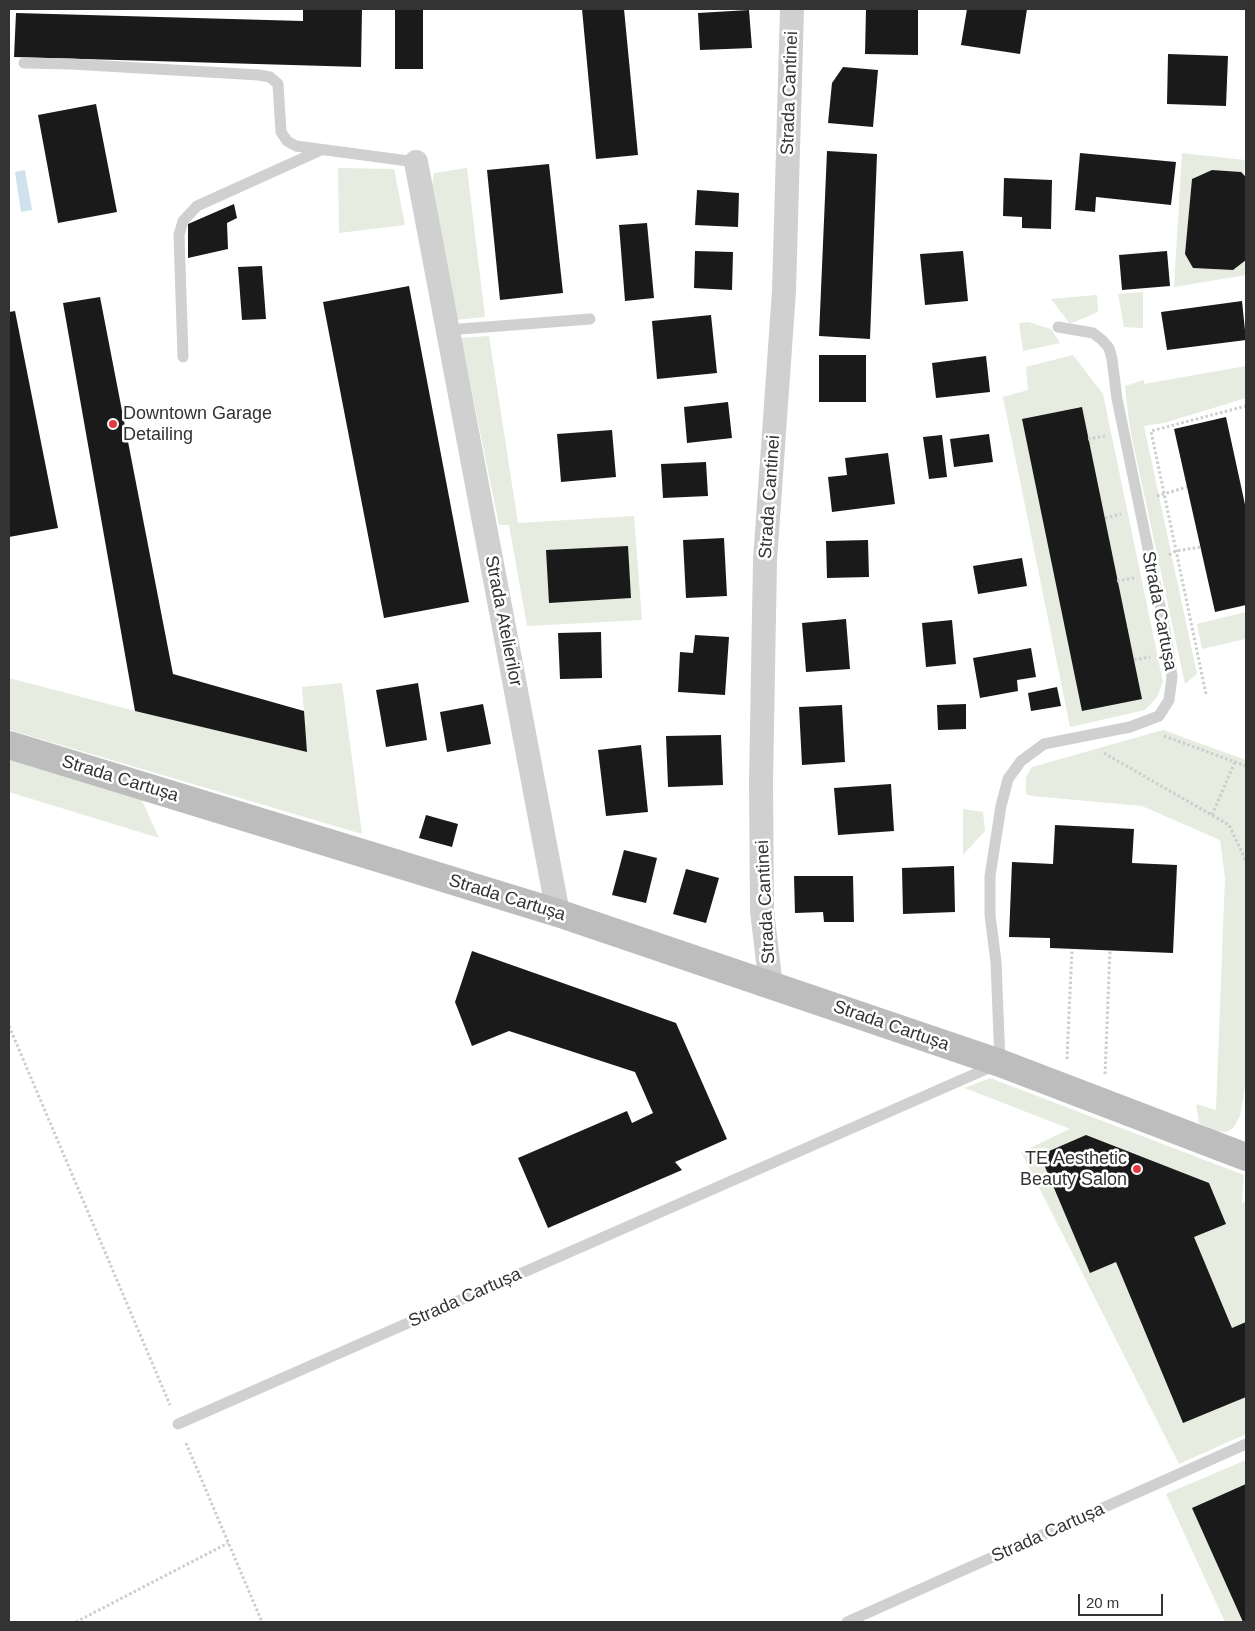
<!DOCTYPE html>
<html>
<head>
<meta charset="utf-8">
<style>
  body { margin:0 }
  #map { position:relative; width:1255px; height:1631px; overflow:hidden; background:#fff; font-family:Helvetica,sans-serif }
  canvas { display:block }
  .frame { position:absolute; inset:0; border:10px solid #333; pointer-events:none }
  .scale { position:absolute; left:1078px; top:1594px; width:85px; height:22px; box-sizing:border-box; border:2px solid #333; border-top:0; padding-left:6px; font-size:15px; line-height:18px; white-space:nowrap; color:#333; -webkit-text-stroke:4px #fff; paint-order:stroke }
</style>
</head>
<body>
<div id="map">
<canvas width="1255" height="1631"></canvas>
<div class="frame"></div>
<div class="scale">20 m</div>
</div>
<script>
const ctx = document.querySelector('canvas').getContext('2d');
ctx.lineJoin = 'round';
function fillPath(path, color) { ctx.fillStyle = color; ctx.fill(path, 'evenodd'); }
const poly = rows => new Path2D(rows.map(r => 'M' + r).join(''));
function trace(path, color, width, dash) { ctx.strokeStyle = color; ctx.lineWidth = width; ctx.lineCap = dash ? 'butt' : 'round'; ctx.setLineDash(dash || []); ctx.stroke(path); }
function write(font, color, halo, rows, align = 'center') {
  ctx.font = font + ' Helvetica,sans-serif'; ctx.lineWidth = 5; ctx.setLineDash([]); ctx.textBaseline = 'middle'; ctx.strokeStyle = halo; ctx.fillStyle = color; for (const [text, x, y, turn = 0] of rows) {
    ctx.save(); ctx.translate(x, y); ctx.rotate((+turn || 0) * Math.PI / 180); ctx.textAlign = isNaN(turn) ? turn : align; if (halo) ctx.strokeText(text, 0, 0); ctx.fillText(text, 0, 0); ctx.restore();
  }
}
fillPath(poly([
  [1182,153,1245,160,1244,176,1240,172,1212,170,1192,179,1185,254,1193,268,1233,270,1246,260,1246,275,1174,287],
  [338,168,394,169,405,225,339,233],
  [467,168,485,317,456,320,432,185,434,173],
  [1143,292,1143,328,1124,327,1118,294],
  [1097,295,1098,312,1070,324,1051,299],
  [1028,322,1051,329,1060,343,1023,351,1019,323],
  [489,336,518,523,634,516,642,620,527,626,509,525,499,525,461,338],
  [1073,355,1103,394,1163,682,1157,697,1145,710,1070,727,1003,397,1028,390,1026,367],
  [1246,366,1246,398,1164,423,1144,426,1197,674,1185,684,1130,429,1125,386,1144,380,1144,384],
  [1246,612,1246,637,1245,639,1202,649,1197,624],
  [9,678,135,711,307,752,302,687,342,683,362,834,10,730],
  [1163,730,1246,760,1246,1081,1240,1116,1234,1127,1227,1132,1213,1131,1199,1123,1196,1104,1216,1110,1225,878,1220,840,1142,806,1032,796,1026,794,1026,777,1032,767],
  [9,758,140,796,159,838,9,792],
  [963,809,983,812,985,831,963,855],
  [990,1078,1244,1175,1242,1203,1246,1201,1246,1434,1179,1464,1021,1152,1070,1129,965,1088],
  [1246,1460,1246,1622,1225,1622,1166,1494]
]), '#e6ecdf');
fillPath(poly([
  [25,170,32,210,21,212,15,172]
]), '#cfe2ee');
fillPath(poly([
  [303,9,362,9,361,67,14,57,16,13,303,21],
  [395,9,423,9,423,69,395,69],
  [582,9,624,9,638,155,596,159],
  [866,9,918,9,918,55,865,54],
  [967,9,1027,9,1020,54,961,45],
  [749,10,752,48,700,50,698,13],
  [1168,54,1228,56,1226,106,1167,104],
  [843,67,878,70,873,127,828,123,832,83],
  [96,104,117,212,58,223,38,115],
  [827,151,877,154,870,339,819,336],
  [1080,153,1176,162,1171,205,1096,197,1095,212,1075,210],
  [549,164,563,293,500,300,487,170],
  [1212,170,1241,172,1246,177,1246,260,1233,270,1193,268,1185,254,1192,179],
  [1004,178,1052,180,1051,229,1022,228,1022,217,1003,216],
  [697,190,739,193,738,227,695,225],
  [234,204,237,218,227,223,228,249,188,258,188,224],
  [647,223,654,298,625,301,619,225],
  [695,251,733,252,732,290,694,288],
  [963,251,968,301,925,305,920,254],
  [1167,251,1170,286,1122,290,1119,255],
  [262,266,266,319,242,320,238,267],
  [409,286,469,602,384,618,323,302],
  [100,297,173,674,304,711,307,752,135,711,63,303],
  [1242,301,1246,340,1167,350,1161,312],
  [15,311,58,528,9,537,9,312],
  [711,315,717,373,657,379,652,321],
  [819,355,866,355,866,402,819,402],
  [986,356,990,392,936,398,932,363],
  [728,402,732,438,687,443,684,407],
  [1082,407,1142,699,1082,711,1022,419],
  [1226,417,1246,509,1246,605,1215,612,1174,429],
  [612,430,616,477,561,482,557,434],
  [989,434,993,462,954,467,950,439],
  [942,435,947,477,929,479,923,437],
  [888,453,895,504,832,512,828,477,847,475,845,458],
  [706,462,708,496,663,498,661,464],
  [724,538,727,596,686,598,683,540],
  [868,540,869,577,827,578,826,541],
  [628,546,631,598,549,603,546,550],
  [1022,558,1027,586,978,594,973,566],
  [846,619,850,669,806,672,802,623],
  [952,620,956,664,926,667,922,623],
  [601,632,602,678,560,679,558,633],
  [695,635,729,637,725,695,678,692,680,652,693,653],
  [1031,648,1036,677,1017,680,1018,691,980,698,973,658],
  [418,683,427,740,386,747,376,690],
  [1057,687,1061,706,1031,711,1028,693],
  [483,704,491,744,447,752,440,712],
  [966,704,966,729,938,730,937,705],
  [842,705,845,762,802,765,799,707],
  [721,735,723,785,668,787,666,736],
  [641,745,648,812,606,816,598,750],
  [891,784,894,831,838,835,834,788],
  [426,815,458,824,452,847,419,838],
  [1055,825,1134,829,1132,863,1177,865,1173,953,1050,948,1050,938,1009,937,1012,862,1053,864],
  [624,850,657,858,646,903,612,895],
  [954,866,955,912,903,914,902,868],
  [686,869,719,878,706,923,673,914],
  [794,876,853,876,854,922,824,922,823,912,795,913],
  [472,951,676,1023,727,1139,675,1162,682,1170,548,1228,518,1158,627,1111,632,1123,653,1113,635,1072,509,1031,472,1046,455,1002],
  [1086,1135,1209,1183,1226,1224,1194,1237,1232,1328,1246,1322,1246,1397,1183,1423,1116,1262,1090,1273,1040,1155],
  [1246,1484,1246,1622,1243,1622,1192,1508]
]), '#1a1a1a');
trace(poly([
  [1088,439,1105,436],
  [1157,496,1187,487],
  [1105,518,1121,514],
  [1169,555,1176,551,1201,547],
  [1117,581,1134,578],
  [1134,660,1150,657],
  [1206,694,1151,431,1246,406],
  [1164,736,1246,766],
  [1104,753,1229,825,1246,861],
  [1212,815,1235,762],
  [9,1026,170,1405],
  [1067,1059,1072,949],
  [1105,1074,1110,950],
  [186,1443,262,1622],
  [76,1622,228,1543]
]), '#cdcdcd', 3, [2.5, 2.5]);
trace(poly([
  [24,63,71,64,259,75,270,77,278,84,281,132,287,141,296,146,416,162],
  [448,330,590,319],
  [183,357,179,235,183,221,197,206,321,150],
  [178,1424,1000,1063,996,962,990,915,990,876,1001,806,1008,779,1021,761,1044,744,1130,727,1159,716,1169,700,1172,677,1167,640,1117,399,1112,359,1109,348,1102,340,1093,333,1058,327],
  [847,1622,1246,1444]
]), '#d0d0d0', 11);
trace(poly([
  [416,162,558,913],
  [771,986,762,911,761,783,765,560,784,291,792,9]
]), '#d0d0d0', 24);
trace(poly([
  [9,745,558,913,1000,1063,1246,1157]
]), '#bdbdbd', 28);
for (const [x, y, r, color] of [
  [113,424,5,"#e63946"],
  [1137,1169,5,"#e63946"]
]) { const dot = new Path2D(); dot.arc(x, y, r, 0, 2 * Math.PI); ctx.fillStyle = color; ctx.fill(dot); trace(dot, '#fff', 2); }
write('18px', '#333', '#fff', [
  ["Strada Cantinei",790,93,-88],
  ["Strada Cantinei",770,497,-86],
  ["Strada Cartușa",1159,611,79],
  ["Strada Atelierilor",503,621,79],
  ["Strada Cartușa",120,779,17],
  ["Strada Cartușa",507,898,17],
  ["Strada Cantinei",766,902,-93],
  ["Strada Cartușa",891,1026,19],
  ["Strada Cartușa",465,1298,-24],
  ["Strada Cartușa",1048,1533,-24]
]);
write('18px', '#333', '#fff', [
  ["Downtown Garage",123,414],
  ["Detailing",123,435],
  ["TE Aesthetic",1127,1159,"right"],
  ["Beauty Salon",1127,1180,"right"]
], 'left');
</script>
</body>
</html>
